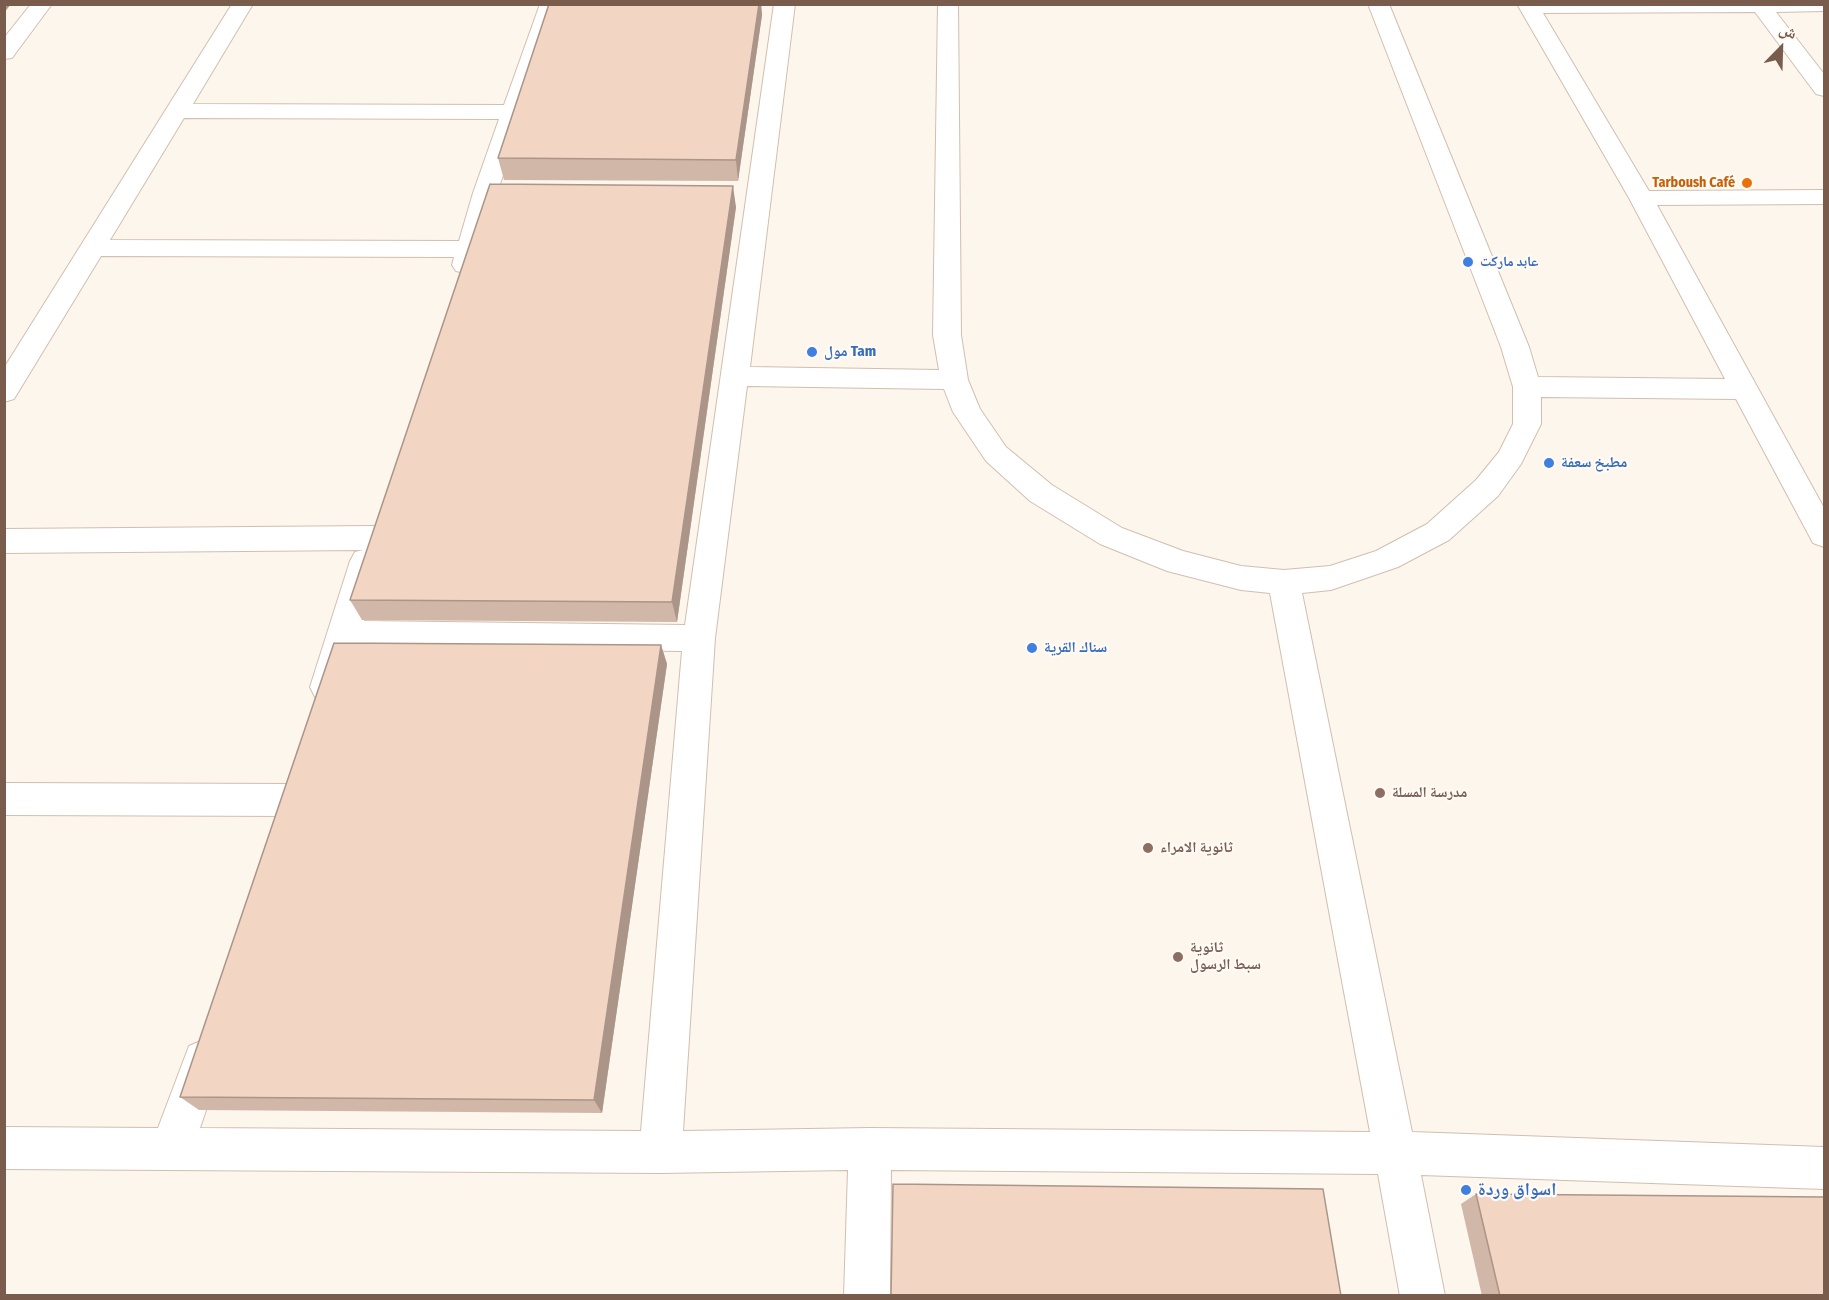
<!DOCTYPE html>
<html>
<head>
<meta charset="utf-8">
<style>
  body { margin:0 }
  #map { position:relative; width:1829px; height:1300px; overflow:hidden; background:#fdf6ec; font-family:"Fira Sans Condensed","Noto Naskh Arabic",sans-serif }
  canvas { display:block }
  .frame { position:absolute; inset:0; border:6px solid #7a5c4d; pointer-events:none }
  .north { position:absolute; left:1751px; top:18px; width:60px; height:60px; -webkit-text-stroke:4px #fffaf3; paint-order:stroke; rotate:23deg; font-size:16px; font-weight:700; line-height:24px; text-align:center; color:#7a5c4d }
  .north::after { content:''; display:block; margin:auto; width:21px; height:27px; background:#7a5c4d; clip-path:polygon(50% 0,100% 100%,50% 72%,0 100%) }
</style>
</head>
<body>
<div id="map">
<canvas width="1829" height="1300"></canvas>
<div class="frame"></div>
<div class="north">ش</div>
</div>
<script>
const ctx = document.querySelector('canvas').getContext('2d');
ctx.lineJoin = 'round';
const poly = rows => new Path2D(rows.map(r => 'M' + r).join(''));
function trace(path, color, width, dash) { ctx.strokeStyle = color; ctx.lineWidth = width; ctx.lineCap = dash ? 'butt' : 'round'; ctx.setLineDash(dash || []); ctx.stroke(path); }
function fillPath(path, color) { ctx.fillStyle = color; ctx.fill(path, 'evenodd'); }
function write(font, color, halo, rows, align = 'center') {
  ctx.font = font + ' "Fira Sans Condensed","Noto Naskh Arabic",sans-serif'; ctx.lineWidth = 4.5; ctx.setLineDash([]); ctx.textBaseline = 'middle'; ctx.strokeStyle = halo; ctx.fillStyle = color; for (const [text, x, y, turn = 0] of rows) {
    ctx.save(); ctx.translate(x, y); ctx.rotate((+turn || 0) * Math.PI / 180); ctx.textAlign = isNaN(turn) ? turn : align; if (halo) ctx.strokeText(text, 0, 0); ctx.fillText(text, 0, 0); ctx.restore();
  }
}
const street = poly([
  [31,4,52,4,12,58,4,59,4,38,31,4],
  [232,4,253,4,193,104,504,105,540,4,561,4,497,193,478,265,474,271,465,273,456,271,452,265,454,257,101,256,14,399,4,402,4,368,232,4],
  [184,118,499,119,473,193,459,241,110,240,184,118],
  [774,4,795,4,750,367,939,370,933,335,938,4,958,4,961,335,968,380,980,409,1006,447,1052,485,1122,528,1183,551,1241,566,1284,570,1330,566,1376,551,1427,524,1476,480,1499,452,1513,424,1513,387,1501,347,1368,4,1389,4,1529,347,1538,377,1725,379,1629,198,1517,4,1824,4,1824,11,1776,12,1824,74,1824,96,1816,94,1755,12,1543,13,1649,191,1824,190,1824,204,1657,205,1824,508,1824,547,1813,543,1736,399,1541,397,1541,424,1521,464,1498,496,1449,540,1398,567,1331,590,1302,593,1412,1132,1824,1147,1824,1189,1421,1175,1445,1296,1400,1296,1378,1174,891,1170,890,1296,844,1296,848,1170,660,1173,4,1169,4,1127,158,1128,189,1046,203,1040,217,1046,223,1060,200,1128,641,1131,682,651,356,647,339,697,327,701,315,697,310,687,350,561,355,552,363,550,4,553,4,529,373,526,384,530,388,538,384,546,368,550,377,552,382,561,364,621,685,625,774,4],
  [747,386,944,389,953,412,986,461,1030,501,1100,544,1167,571,1241,590,1270,593,1370,1132,870,1128,683,1131,715,638,747,386],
  [4,783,292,784,305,789,310,800,305,811,292,816,4,815,4,783]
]);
trace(street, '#d1beb0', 2);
fillPath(street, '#fff');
fillPath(poly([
  [549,4,761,4,762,15,738,181,504,180,498,158],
  [736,207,677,622,362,620,350,600],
  [661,645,667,664,602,1113,199,1110,180,1097],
  [1476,1194,1824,1296,1482,1296,1461,1204]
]), '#d1b7a8');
fillPath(poly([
  [4,4,11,4,4,13],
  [759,4,761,4,762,15,738,181,736,160],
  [733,186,736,207,677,622,672,602],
  [661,645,667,664,602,1113,594,1100]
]), '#aa9588');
const building = poly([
  [549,4,759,4,736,160,498,158,549,4],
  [490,184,733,186,672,602,350,600,490,184],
  [334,643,661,645,594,1100,180,1097,334,643],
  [893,1184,1323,1189,1341,1296,891,1296,893,1184],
  [1476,1194,1824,1197,1824,1296,1500,1296,1476,1194]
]);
fillPath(building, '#f3d5c3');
trace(building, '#aa9588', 1.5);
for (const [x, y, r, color] of [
  [1747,183,6,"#e8710a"],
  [1468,262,6,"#3f7fe0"],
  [812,352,6,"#3f7fe0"],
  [1549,463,6,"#3f7fe0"],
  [1032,648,6,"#3f7fe0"],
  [1380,793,6,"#8d6e63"],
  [1148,848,6,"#8d6e63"],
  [1178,957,6,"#8d6e63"],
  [1466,1190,6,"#3f7fe0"]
]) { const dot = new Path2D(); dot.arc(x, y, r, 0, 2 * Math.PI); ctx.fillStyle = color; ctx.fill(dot); trace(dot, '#fffaf3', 2); }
write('bold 14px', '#c56008', '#fffaf3', [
  ["Tarboush Café",1735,183]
], 'right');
write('bold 14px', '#366cbe', '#fffaf3', [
  ["عابد ماركت",1480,262]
], 'left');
write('bold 15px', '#366cbe', '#fffaf3', [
  ["مول Tam",824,352],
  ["مطبخ سعفة",1561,463],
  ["سناك القرية",1044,648]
], 'left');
write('bold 15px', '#785e54', '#fffaf3', [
  ["مدرسة المسلة",1392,793],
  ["ثانوية الامراء",1160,848],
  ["ثانوية",1190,948],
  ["سبط الرسول",1190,965]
], 'left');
write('bold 18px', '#366cbe', '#fffaf3', [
  ["اسواق وردة",1478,1190]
], 'left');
</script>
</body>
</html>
